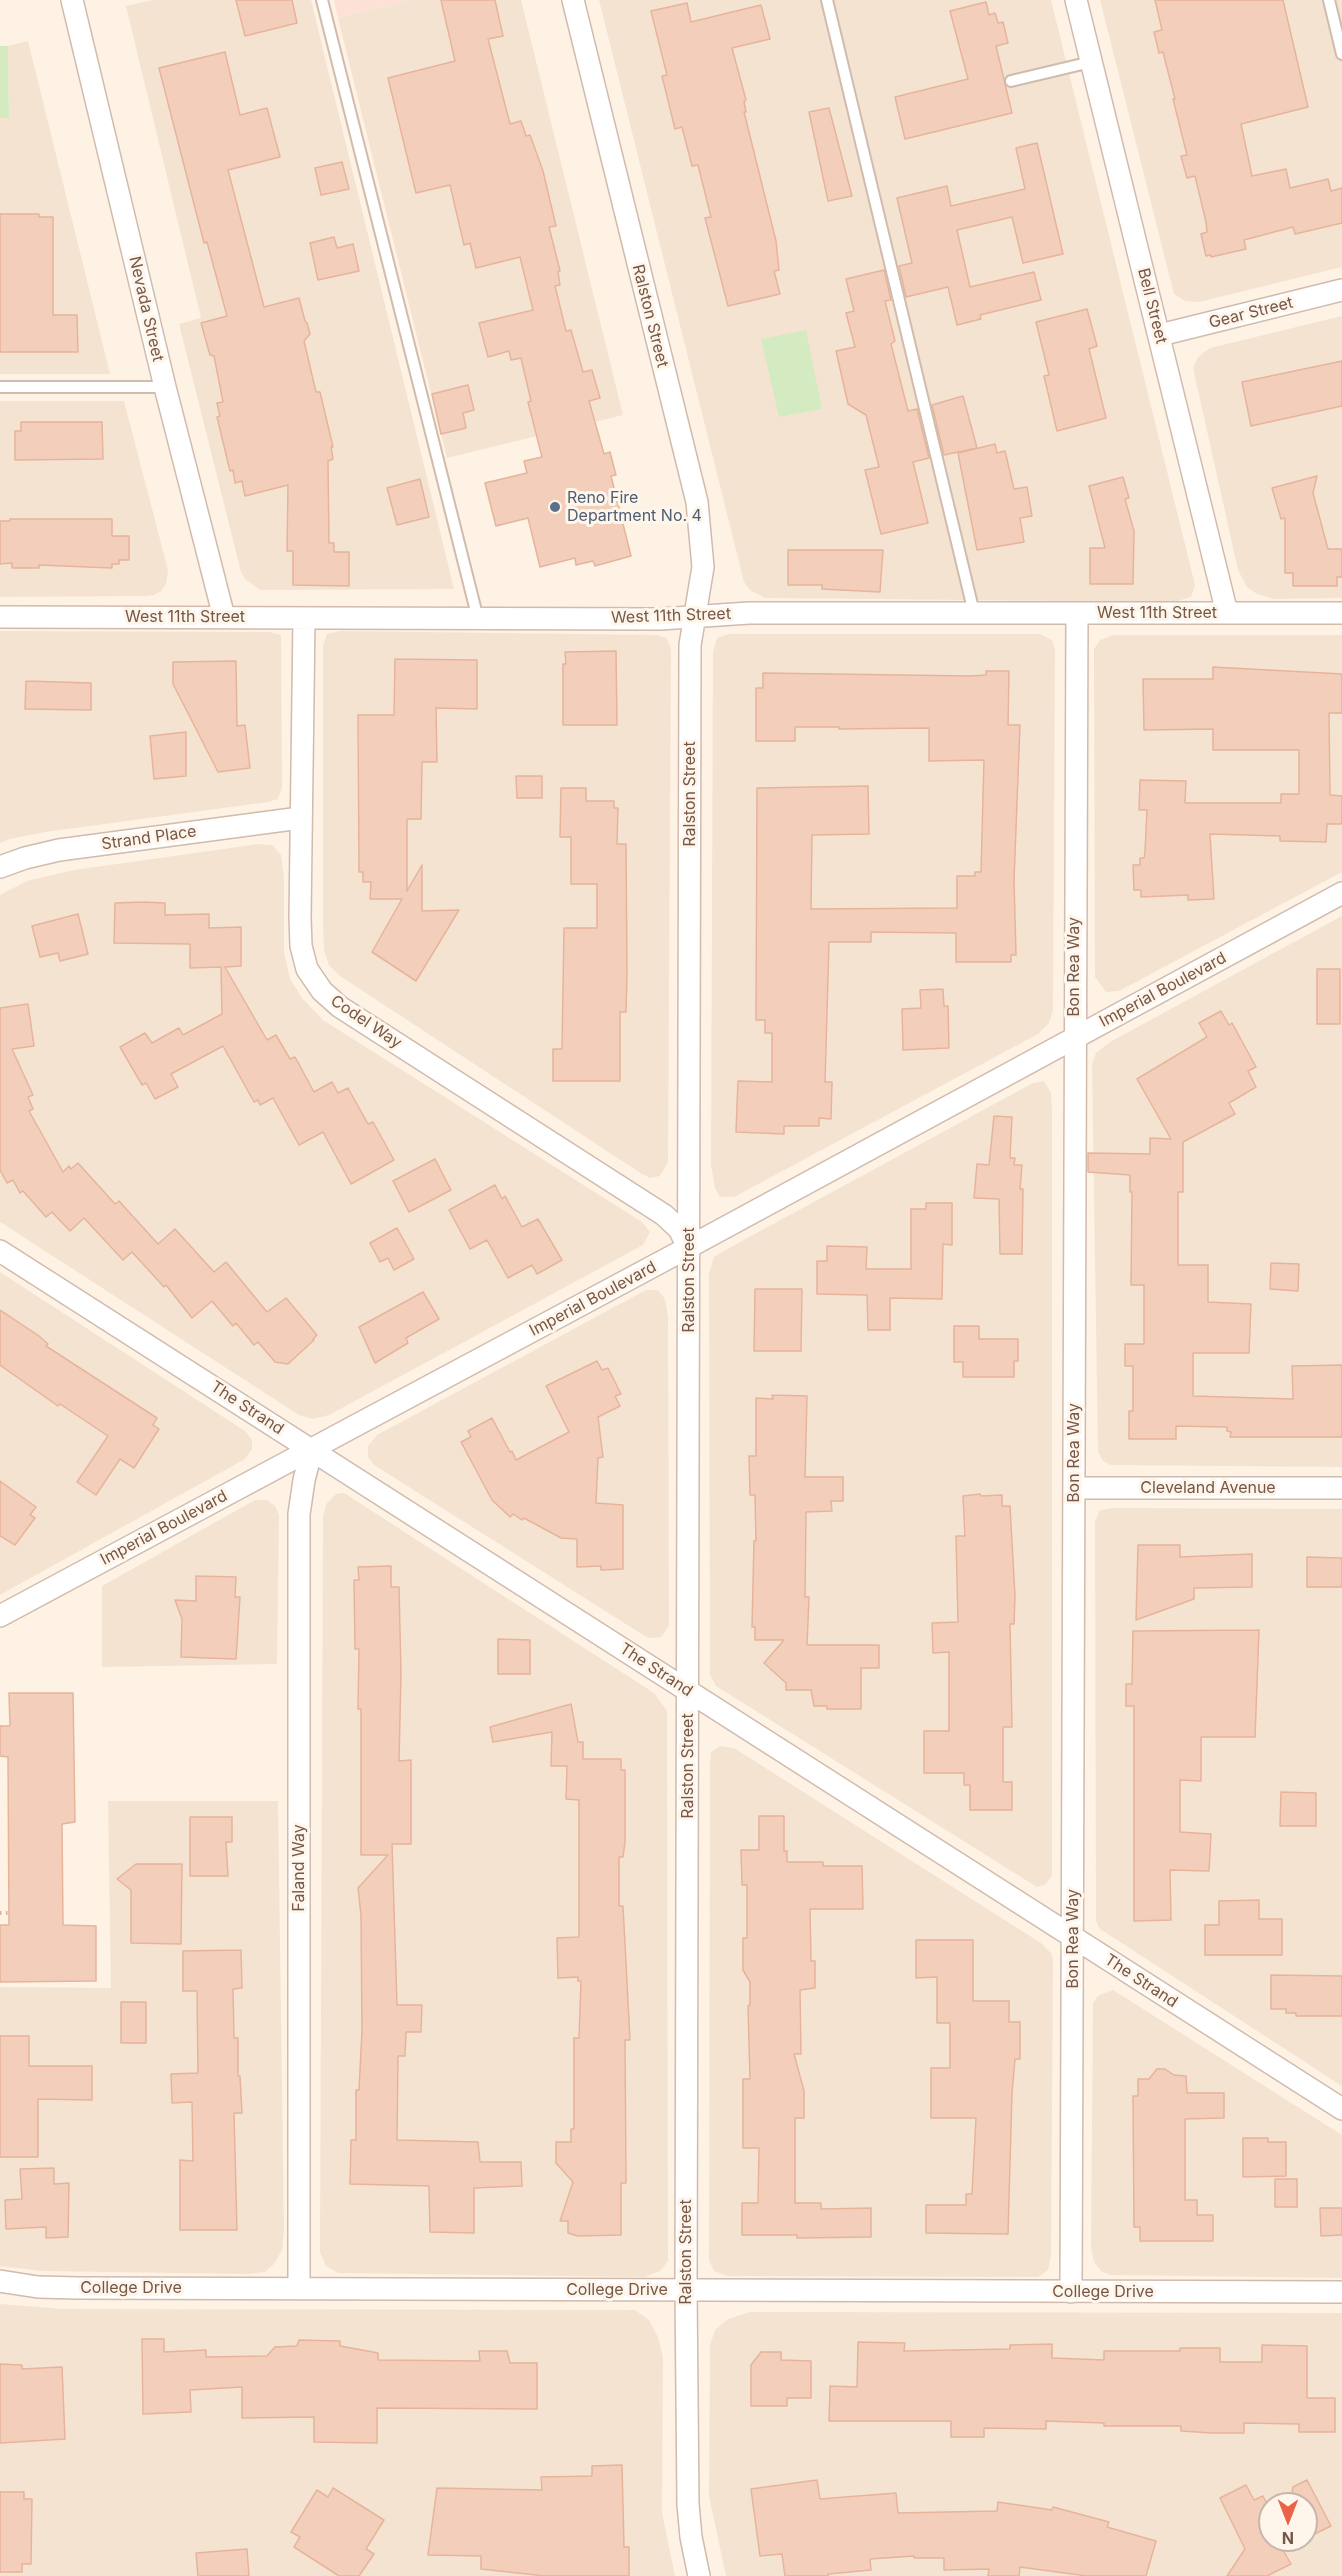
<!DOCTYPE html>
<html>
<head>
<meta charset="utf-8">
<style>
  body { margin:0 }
  #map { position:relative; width:1342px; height:2576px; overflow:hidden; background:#fdf2e4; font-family:Inter,sans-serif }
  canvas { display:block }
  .north { position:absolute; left:1258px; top:2492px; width:60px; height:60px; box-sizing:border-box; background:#fff6eb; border:2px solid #c8b6aa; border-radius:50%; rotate:180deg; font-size:16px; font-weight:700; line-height:24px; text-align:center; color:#765749 }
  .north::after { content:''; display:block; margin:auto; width:21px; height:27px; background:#ea6346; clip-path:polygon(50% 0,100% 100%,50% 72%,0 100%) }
</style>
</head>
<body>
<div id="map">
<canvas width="1342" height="2576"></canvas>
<div class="north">N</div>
</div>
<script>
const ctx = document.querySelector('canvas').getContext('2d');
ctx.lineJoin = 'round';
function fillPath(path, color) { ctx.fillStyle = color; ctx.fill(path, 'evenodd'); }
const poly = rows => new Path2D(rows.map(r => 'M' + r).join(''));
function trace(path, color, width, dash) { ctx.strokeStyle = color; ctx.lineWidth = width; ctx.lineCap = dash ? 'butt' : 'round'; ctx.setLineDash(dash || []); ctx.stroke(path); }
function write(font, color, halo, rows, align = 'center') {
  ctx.font = font + ' Inter,sans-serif'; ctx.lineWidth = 6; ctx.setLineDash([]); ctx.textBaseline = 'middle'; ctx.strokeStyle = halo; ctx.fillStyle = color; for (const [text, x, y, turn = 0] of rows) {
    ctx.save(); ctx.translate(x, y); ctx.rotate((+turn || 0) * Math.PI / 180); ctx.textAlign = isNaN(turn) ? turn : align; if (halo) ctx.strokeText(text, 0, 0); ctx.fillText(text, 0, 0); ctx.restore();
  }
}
fillPath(poly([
  [152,0,311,0,454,589,261,590,246,580,241,572,179,324,201,318,126,6],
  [411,0,521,0,623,415,447,458,338,18],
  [599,0,1051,0,1195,585,1191,597,1174,602,765,598,750,590,744,582],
  [1100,0,1342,0,1342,267,1199,302,1185,301,1174,294],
  [28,41,110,374,0,374,0,118,9,117,8,46],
  [1342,316,1342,598,1274,599,1257,594,1247,587,1238,570,1193,368,1198,357,1210,348],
  [0,401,124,401,168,570,166,584,161,591,154,595,145,596,0,597],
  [0,631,270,632,281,635,282,787,278,799,268,802,45,832,10,839,0,843],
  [340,631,657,635,667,638,671,650,668,1162,660,1176,650,1178,642,1174,340,976,329,965,324,950,323,924,323,645,327,634],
  [729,634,1040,634,1052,640,1055,650,1053,1010,1049,1023,1038,1034,734,1197,720,1197,715,1188,711,1165,713,652,717,638],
  [1113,635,1342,635,1342,872,1119,991,1106,992,1095,977,1094,649,1100,640],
  [259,844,272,845,281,855,284,877,284,952,290,979,302,998,323,1020,642,1222,650,1232,643,1245,329,1415,313,1419,299,1415,0,1222,0,895,27,881,74,870],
  [1342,916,1342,1467,1111,1465,1103,1461,1098,1452,1092,1065,1096,1053,1110,1042],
  [1044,1081,1051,1093,1052,1108,1052,1876,1045,1885,1037,1887,716,1686,710,1675,709,1273,714,1257,729,1248,1033,1083],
  [0,1272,245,1431,252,1440,252,1449,245,1459,0,1595],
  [646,1290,658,1290,665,1299,668,1317,669,1626,661,1637,648,1638,374,1465,368,1457,368,1446,377,1435],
  [344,1493,654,1693,667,1711,668,2261,660,2271,644,2277,338,2273,326,2266,320,2252,323,1517,326,1504,336,1494],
  [255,1500,267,1500,275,1506,279,1515,277,1664,102,1667,102,1586],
  [1111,1508,1342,1509,1342,2086,1100,1929,1096,1921,1095,1522,1099,1511],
  [720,1746,734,1748,1041,1943,1051,1953,1053,1960,1051,2256,1048,2270,1038,2277,727,2276,714,2271,709,2260,710,1764,711,1752],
  [108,1801,278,1801,284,2231,282,2250,274,2264,265,2272,248,2274,42,2271,0,2266,0,1987,111,1988],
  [1113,1990,1342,2135,1342,2278,1111,2275,1102,2272,1094,2262,1091,2248,1093,2003,1099,1995],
  [0,2304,63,2309,635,2310,649,2320,658,2337,663,2358,662,2513,675,2576,0,2576],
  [750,2312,1342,2313,1342,2576,726,2576,709,2496,710,2345,715,2330,728,2319],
  [1270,2504,1306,2504,1306,2540,1270,2540]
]), '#f5e3d2');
fillPath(poly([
  [334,0,411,0,338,18]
]), '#fde1d7');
fillPath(poly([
  [0,46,8,46,9,118,0,118],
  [806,330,822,409,779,417,761,339]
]), '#d4ebc2');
const building = poly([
  [236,0,292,0,297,23,245,36,236,0],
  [441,0,495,0,503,36,488,39,510,124,521,121,526,136,530,135,543,171,556,226,549,227,560,271,558,272,560,285,555,286,566,331,571,330,583,372,592,370,600,398,589,401,604,454,610,452,616,475,611,476,631,556,595,566,593,561,576,565,575,558,540,567,528,518,496,526,485,483,527,473,524,461,542,457,528,402,531,401,521,358,511,360,509,351,488,357,479,323,533,310,520,257,476,268,470,243,464,245,450,185,416,193,388,78,455,61,441,0],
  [1155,0,1283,0,1308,107,1241,124,1252,176,1286,169,1290,188,1328,179,1331,191,1342,188,1342,223,1295,234,1293,227,1244,240,1246,249,1211,257,1211,255,1206,256,1201,234,1207,232,1206,222,1195,176,1187,178,1181,156,1187,155,1173,99,1175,99,1163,52,1159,53,1154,32,1162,30,1155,0],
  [986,2,989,15,995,13,998,23,1003,22,1008,43,996,46,1012,113,905,139,895,97,968,79,950,11,986,2],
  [687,3,691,22,761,5,770,39,732,48,746,100,744,102,746,112,744,112,776,241,779,270,774,271,780,294,728,306,705,218,711,217,698,165,692,166,682,127,675,129,662,76,667,75,651,11,687,3],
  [225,52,240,115,267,108,280,157,228,170,264,307,299,298,305,321,307,323,310,334,304,341,316,392,320,392,333,447,331,447,333,459,328,461,329,543,334,543,334,552,349,552,349,586,293,585,293,551,287,551,288,485,245,496,242,481,235,483,233,470,230,471,217,417,220,416,217,403,223,402,214,356,210,355,201,323,227,316,207,242,204,243,159,68,225,52],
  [829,108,852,196,828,201,809,112,829,108],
  [1037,143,1063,254,1023,263,1012,217,957,230,970,287,1034,272,1041,300,980,315,981,319,957,325,948,287,906,297,899,266,912,263,897,198,947,186,951,206,1025,189,1016,148,1037,143],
  [342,162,349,189,321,195,315,168,342,162],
  [0,214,39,214,39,217,53,217,53,315,77,315,78,352,0,352,0,214],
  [334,237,337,248,353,244,359,271,318,280,310,243,334,237],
  [884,270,891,300,885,301,895,341,891,344,908,411,917,409,929,458,913,462,928,523,881,534,865,470,879,467,866,415,848,404,836,351,855,347,846,313,854,311,846,279,884,270],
  [1087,309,1097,346,1089,349,1106,418,1057,431,1044,376,1049,375,1036,322,1087,309],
  [1342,361,1342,406,1251,426,1242,382,1342,361],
  [468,385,474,410,463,413,466,428,441,434,432,394,468,385],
  [963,396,977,448,944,455,932,405,963,396],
  [21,422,102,422,103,459,15,460,15,431,21,431,21,422],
  [995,444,997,453,1005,451,1014,489,1027,487,1032,516,1020,518,1024,542,977,550,958,453,995,444],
  [1317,476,1313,493,1328,549,1342,549,1342,577,1337,577,1337,586,1293,586,1293,573,1285,573,1285,518,1281,519,1272,488,1317,476],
  [1123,477,1129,498,1125,499,1134,531,1133,584,1090,584,1090,548,1105,548,1089,486,1123,477],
  [420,479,429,517,397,525,387,488,420,479],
  [10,519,112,519,112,536,129,536,129,560,119,560,119,564,112,564,112,568,39,565,39,568,12,568,12,563,0,564,0,521,10,521,10,519],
  [788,550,883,550,880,592,822,589,822,585,788,585,788,550],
  [616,651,617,725,563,725,563,664,566,664,565,652,616,651],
  [395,659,477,660,477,709,436,708,437,762,422,762,421,819,407,819,407,891,422,865,422,911,459,910,416,981,372,952,402,899,370,899,371,882,363,882,363,872,359,872,358,715,394,715,395,659],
  [236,661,237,726,245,725,250,768,218,772,173,684,173,662,236,661],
  [1213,667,1342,674,1342,713,1329,713,1330,795,1342,796,1342,822,1341,824,1327,824,1326,842,1280,841,1280,836,1210,834,1214,899,1188,900,1188,895,1141,897,1141,890,1134,890,1133,865,1140,865,1140,858,1144,858,1145,852,1147,810,1139,810,1140,780,1186,781,1185,803,1281,803,1281,794,1299,794,1299,750,1213,750,1213,729,1144,730,1143,679,1213,679,1213,667],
  [986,671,1009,671,1008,725,1020,725,1014,880,1016,955,1011,955,1011,962,956,962,956,933,871,932,871,942,829,942,825,1082,832,1082,831,1119,819,1118,819,1126,784,1126,784,1134,736,1132,738,1081,772,1082,772,1033,765,1033,765,1020,756,1020,757,788,868,786,869,834,812,835,811,909,957,908,957,876,975,876,975,872,981,872,984,760,929,761,929,728,839,729,839,727,795,727,795,741,756,741,756,688,763,688,763,673,970,676,986,675,986,671],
  [26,681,91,683,91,710,25,709,26,681],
  [186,732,186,776,154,779,150,736,186,732],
  [516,776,542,776,542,798,517,798,516,776],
  [561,788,586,788,586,801,614,801,614,808,618,808,617,844,626,844,627,974,626,1012,620,1012,620,1081,553,1081,553,1049,562,1049,564,928,597,928,597,884,571,884,571,837,560,837,561,788],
  [143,902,165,903,165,915,209,914,209,928,241,927,241,966,225,967,267,1040,276,1035,290,1059,295,1057,314,1092,332,1082,338,1093,348,1088,368,1124,373,1122,394,1160,351,1184,323,1132,299,1145,273,1098,260,1105,258,1100,254,1102,223,1046,171,1074,178,1087,155,1099,146,1083,142,1085,120,1047,145,1033,152,1043,179,1028,183,1035,222,1014,221,967,190,968,190,944,114,943,115,903,143,902],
  [78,914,88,954,60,961,58,953,40,957,32,926,78,914],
  [1317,969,1340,969,1340,1024,1317,1024,1317,969],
  [943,989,944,1006,948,1006,949,1048,903,1050,902,1009,921,1008,920,990,943,989],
  [28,1004,34,1046,12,1049,33,1095,28,1097,33,1109,29,1111,63,1172,69,1166,71,1169,78,1163,115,1204,119,1201,158,1244,175,1229,214,1272,226,1262,267,1312,286,1298,317,1335,313,1339,314,1340,288,1364,275,1362,258,1342,254,1345,236,1323,233,1326,212,1301,192,1318,166,1285,164,1287,132,1252,123,1260,84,1218,70,1231,52,1212,46,1217,23,1191,20,1193,13,1180,7,1183,0,1170,0,1008,28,1004],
  [1221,1011,1229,1025,1232,1023,1256,1067,1248,1071,1256,1087,1229,1103,1235,1114,1183,1142,1183,1192,1178,1192,1178,1265,1208,1265,1208,1302,1251,1304,1249,1353,1193,1353,1193,1396,1293,1399,1292,1366,1342,1365,1342,1437,1230,1437,1231,1432,1227,1431,1227,1427,1176,1426,1176,1439,1129,1439,1129,1411,1133,1411,1133,1366,1125,1366,1125,1344,1144,1344,1144,1285,1131,1285,1132,1192,1130,1192,1130,1175,1088,1172,1088,1153,1150,1154,1150,1138,1171,1139,1137,1079,1207,1037,1199,1023,1221,1011],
  [994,1116,1012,1117,1010,1158,1015,1158,1014,1165,1022,1165,1020,1189,1023,1189,1022,1254,1000,1254,999,1199,974,1198,977,1164,989,1165,994,1116],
  [435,1159,451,1190,409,1212,393,1181,435,1159],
  [495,1185,502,1199,505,1196,522,1227,538,1219,562,1260,537,1274,532,1265,508,1278,487,1240,470,1249,449,1210,495,1185],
  [926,1203,952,1203,952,1245,943,1244,942,1299,890,1298,890,1330,868,1330,867,1295,817,1294,817,1261,827,1261,827,1246,867,1247,866,1269,911,1269,911,1209,926,1209,926,1203],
  [397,1228,414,1259,394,1270,388,1258,380,1262,370,1243,397,1228],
  [1271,1263,1299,1264,1298,1291,1270,1289,1271,1263],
  [755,1289,802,1289,801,1351,754,1351,755,1289],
  [423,1292,439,1319,406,1338,408,1343,375,1363,359,1327,423,1292],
  [0,1310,39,1336,48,1344,46,1346,157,1418,153,1425,159,1429,134,1468,120,1459,96,1495,77,1482,108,1436,60,1404,58,1406,0,1365,0,1310],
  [954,1326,979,1326,979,1339,1018,1339,1018,1361,1014,1361,1014,1377,963,1377,963,1362,954,1362,954,1326],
  [597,1361,602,1370,608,1368,621,1394,615,1396,620,1406,598,1417,603,1457,598,1458,596,1503,623,1505,623,1569,601,1570,601,1566,577,1567,577,1539,561,1538,524,1518,522,1520,513,1514,510,1517,492,1500,461,1442,471,1437,468,1431,492,1418,510,1452,512,1451,516,1460,569,1432,546,1386,597,1361],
  [772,1395,807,1396,805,1477,843,1477,843,1501,831,1501,832,1511,806,1512,805,1597,809,1597,807,1645,879,1645,879,1668,861,1668,861,1709,827,1709,827,1706,814,1706,811,1690,786,1690,786,1683,764,1663,784,1640,755,1640,755,1627,752,1627,754,1541,756,1541,755,1495,750,1495,749,1456,756,1456,756,1398,773,1399,772,1395],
  [0,1481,36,1507,30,1515,35,1518,15,1545,0,1536,0,1481],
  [980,1494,981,1496,1002,1495,1002,1506,1010,1506,1015,1596,1014,1624,1010,1624,1012,1727,1003,1727,1003,1782,1012,1782,1012,1810,970,1810,970,1785,964,1785,964,1773,924,1773,924,1731,949,1731,949,1652,933,1653,932,1623,958,1622,956,1536,965,1536,963,1496,980,1494],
  [1138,1545,1180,1545,1180,1557,1252,1554,1252,1587,1194,1588,1194,1599,1136,1620,1138,1545],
  [1307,1557,1342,1558,1342,1587,1307,1587,1307,1557],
  [391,1566,391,1587,399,1587,401,1674,399,1761,411,1760,411,1844,392,1844,397,2005,422,2005,421,2032,406,2032,405,2056,398,2056,397,2140,478,2142,480,2162,521,2162,522,2186,474,2188,474,2233,430,2232,429,2186,350,2184,351,2140,356,2140,356,2090,359,2090,362,2031,361,1915,358,1888,388,1855,361,1855,361,1709,358,1709,359,1649,355,1649,354,1580,359,1580,358,1567,391,1566],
  [196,1576,236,1577,235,1597,240,1597,236,1659,181,1657,182,1619,175,1600,196,1601,196,1576],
  [1259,1630,1255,1737,1201,1737,1201,1781,1180,1780,1180,1832,1211,1834,1209,1871,1170,1870,1171,1920,1134,1921,1134,1706,1126,1706,1126,1684,1132,1684,1133,1631,1259,1630],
  [498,1639,530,1640,530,1674,498,1674,498,1639],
  [9,1693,73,1693,75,1822,62,1824,63,1925,96,1926,96,1981,0,1982,0,1925,9,1925,8,1757,0,1756,0,1726,10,1726,9,1693],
  [571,1704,578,1742,583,1742,583,1759,621,1759,621,1770,625,1770,625,1842,623,1857,619,1857,619,1906,623,1906,630,2040,625,2040,626,2183,621,2183,621,2235,578,2236,568,2233,568,2221,560,2221,573,2182,556,2163,556,2142,571,2142,571,2129,574,2129,574,2038,579,2038,581,1981,578,1981,578,1977,558,1978,557,1938,579,1937,579,1800,566,1799,567,1766,551,1766,552,1732,493,1742,490,1727,571,1704],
  [1281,1792,1316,1793,1316,1826,1280,1826,1281,1792],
  [759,1816,784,1816,784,1851,787,1851,787,1862,823,1862,823,1866,862,1866,863,1909,810,1909,811,1961,815,1961,815,1988,800,1990,801,2054,794,2054,804,2091,804,2118,795,2118,795,2203,821,2203,821,2209,871,2208,871,2237,797,2238,797,2235,742,2235,742,2203,758,2203,759,2148,743,2148,743,2079,750,2079,748,2006,750,2005,750,1982,743,1970,743,1938,747,1938,747,1885,742,1885,741,1850,759,1850,759,1816],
  [190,1817,232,1817,232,1842,226,1842,228,1876,190,1876,190,1817],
  [136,1864,182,1864,181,1944,131,1943,131,1890,117,1879,136,1864],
  [1259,1900,1259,1919,1282,1919,1282,1955,1205,1955,1205,1925,1219,1925,1219,1901,1259,1900],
  [916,1940,973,1940,973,2001,1009,2001,1009,2022,1020,2022,1020,2059,1015,2059,1012,2093,1008,2234,926,2233,926,2205,966,2205,966,2194,972,2194,976,2118,931,2118,931,2068,950,2068,950,2023,937,2023,937,1977,916,1978,916,1940],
  [241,1950,242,1988,233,1989,234,2038,238,2038,238,2076,240,2076,242,2113,234,2113,237,2230,180,2230,180,2160,193,2161,192,2102,172,2103,171,2074,198,2073,197,1991,183,1991,183,1951,241,1950],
  [1271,1975,1342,1976,1342,2016,1296,2016,1296,2013,1286,2013,1286,2009,1271,2009,1271,1975],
  [121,2002,146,2002,146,2043,121,2043,121,2002],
  [0,2036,29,2036,29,2066,92,2066,92,2100,38,2099,38,2157,0,2157,0,2036],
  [1157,2069,1165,2069,1174,2075,1186,2076,1187,2093,1224,2093,1224,2118,1185,2119,1185,2200,1197,2200,1197,2215,1213,2215,1213,2241,1140,2241,1140,2227,1134,2227,1133,2096,1138,2096,1138,2079,1149,2079,1157,2069],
  [1243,2138,1268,2138,1268,2142,1286,2142,1286,2176,1243,2177,1243,2138],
  [54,2168,54,2184,69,2183,68,2237,46,2238,46,2227,6,2229,5,2200,22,2199,20,2169,54,2168],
  [1275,2179,1297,2179,1297,2207,1275,2207,1275,2179],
  [1320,2208,1342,2208,1342,2235,1321,2236,1320,2208],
  [142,2339,164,2339,164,2352,206,2350,206,2357,267,2356,275,2347,297,2346,299,2340,340,2341,340,2346,378,2353,378,2360,480,2361,479,2351,507,2351,510,2363,537,2363,537,2409,377,2408,377,2443,314,2442,314,2417,242,2418,242,2387,190,2390,191,2412,143,2414,142,2339],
  [858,2342,905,2343,904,2351,1010,2349,1010,2345,1052,2344,1052,2358,1104,2360,1104,2351,1180,2351,1180,2348,1220,2348,1220,2362,1262,2362,1262,2345,1307,2346,1307,2398,1335,2398,1335,2432,1299,2432,1299,2424,1244,2423,1244,2433,1212,2433,1181,2431,1181,2426,1104,2426,1104,2423,1046,2421,1046,2429,984,2428,984,2437,951,2437,951,2421,829,2421,830,2386,857,2387,858,2342],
  [761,2352,781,2352,781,2360,811,2361,811,2398,787,2398,787,2406,751,2406,751,2365,761,2352],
  [0,2364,22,2365,22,2369,62,2367,65,2439,0,2443,0,2364],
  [622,2465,624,2547,629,2547,629,2576,545,2576,481,2569,481,2556,428,2555,437,2488,542,2490,541,2477,592,2476,592,2466,622,2465],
  [817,2480,820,2499,896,2493,898,2513,997,2511,998,2502,1052,2510,1053,2507,1109,2522,1107,2527,1156,2541,1146,2576,1087,2576,1020,2567,1019,2576,988,2576,989,2569,944,2570,944,2558,914,2558,914,2556,870,2559,871,2570,828,2574,828,2576,785,2576,782,2554,760,2556,751,2489,817,2480],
  [1307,2480,1331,2526,1306,2538,1306,2504,1290,2504,1293,2487,1307,2480],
  [1246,2485,1254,2500,1263,2496,1270,2510,1270,2540,1303,2540,1283,2550,1291,2564,1267,2576,1227,2576,1245,2549,1220,2498,1246,2485],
  [333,2488,384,2520,366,2549,374,2554,359,2576,339,2576,294,2547,300,2537,291,2532,317,2490,328,2497,333,2488],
  [0,2492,24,2492,24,2499,32,2499,31,2564,22,2564,22,2572,0,2572,0,2492],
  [247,2549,249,2576,198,2576,196,2553,247,2549]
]);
fillPath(building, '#f3cfbb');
trace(building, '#e6b49b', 1.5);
const lane = poly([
  [322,0,478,619],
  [827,0,974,613],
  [1329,0,1342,54],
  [1011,81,1091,62],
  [0,387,165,387]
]);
const street = poly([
  [72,0,165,387,224,617],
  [573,0,697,502,703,567,690,645,686,2290,688,2504,691,2537,699,2576],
  [1076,0,1227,613],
  [1160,335,1342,290],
  [0,617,660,619,749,613,1342,613],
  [304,619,300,917,301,946,307,969,322,991,340,1007,664,1215,679,1229,688,1247],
  [0,867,25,858,59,850,300,818],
  [0,1251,1342,2109],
  [1074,1488,1342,1488],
  [0,1616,689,1247,1342,893],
  [0,2281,38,2287,78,2288,1342,2292],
  [299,2289,299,1514,304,1480,312,1449],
  [1071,2292,1077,613]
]);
trace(lane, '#d1bbad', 14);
trace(street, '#d1bbad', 24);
trace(poly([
  [0,1913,9,1913]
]), '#d8b29e', 4, [1.5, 4.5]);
trace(lane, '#fff', 10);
trace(street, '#fff', 21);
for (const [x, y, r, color] of [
  [555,507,6,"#5c6f8a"]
]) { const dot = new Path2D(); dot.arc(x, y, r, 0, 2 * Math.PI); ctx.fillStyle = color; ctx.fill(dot); trace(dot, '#fff6eb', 2); }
write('16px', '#765749', '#fff6eb', [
  ["Bell Street",1152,306,76],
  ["Nevada Street",146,309,77],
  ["Gear Street",1251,313,-14],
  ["Ralston Street",650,316,76],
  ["West 11th Street",1157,613],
  ["West 11th Street",671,616,-2],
  ["West 11th Street",185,617],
  ["Ralston Street",690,794,-90],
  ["Strand Place",149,838,-8],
  ["Bon Rea Way",1074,967,-90],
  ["Imperial Boulevard",1163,990,-28],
  ["Codel Way",366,1022,34],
  ["Ralston Street",689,1280,-90],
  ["Imperial Boulevard",593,1299,-28],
  ["The Strand",247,1408,33],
  ["Bon Rea Way",1074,1453,-90],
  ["Cleveland Avenue",1208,1488],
  ["Imperial Boulevard",164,1528,-28],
  ["The Strand",656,1670,33],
  ["Ralston Street",688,1766,-90],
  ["Faland Way",299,1868,-90],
  ["Bon Rea Way",1073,1939,-90],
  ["The Strand",1141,1981,33],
  ["Ralston Street",686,2252,-90],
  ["College Drive",131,2288],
  ["College Drive",617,2290],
  ["College Drive",1103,2292]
]);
write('16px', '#4e5e75', '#fff6eb', [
  ["Reno Fire",567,498],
  ["Department No. 4",567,516]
], 'left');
</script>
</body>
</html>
